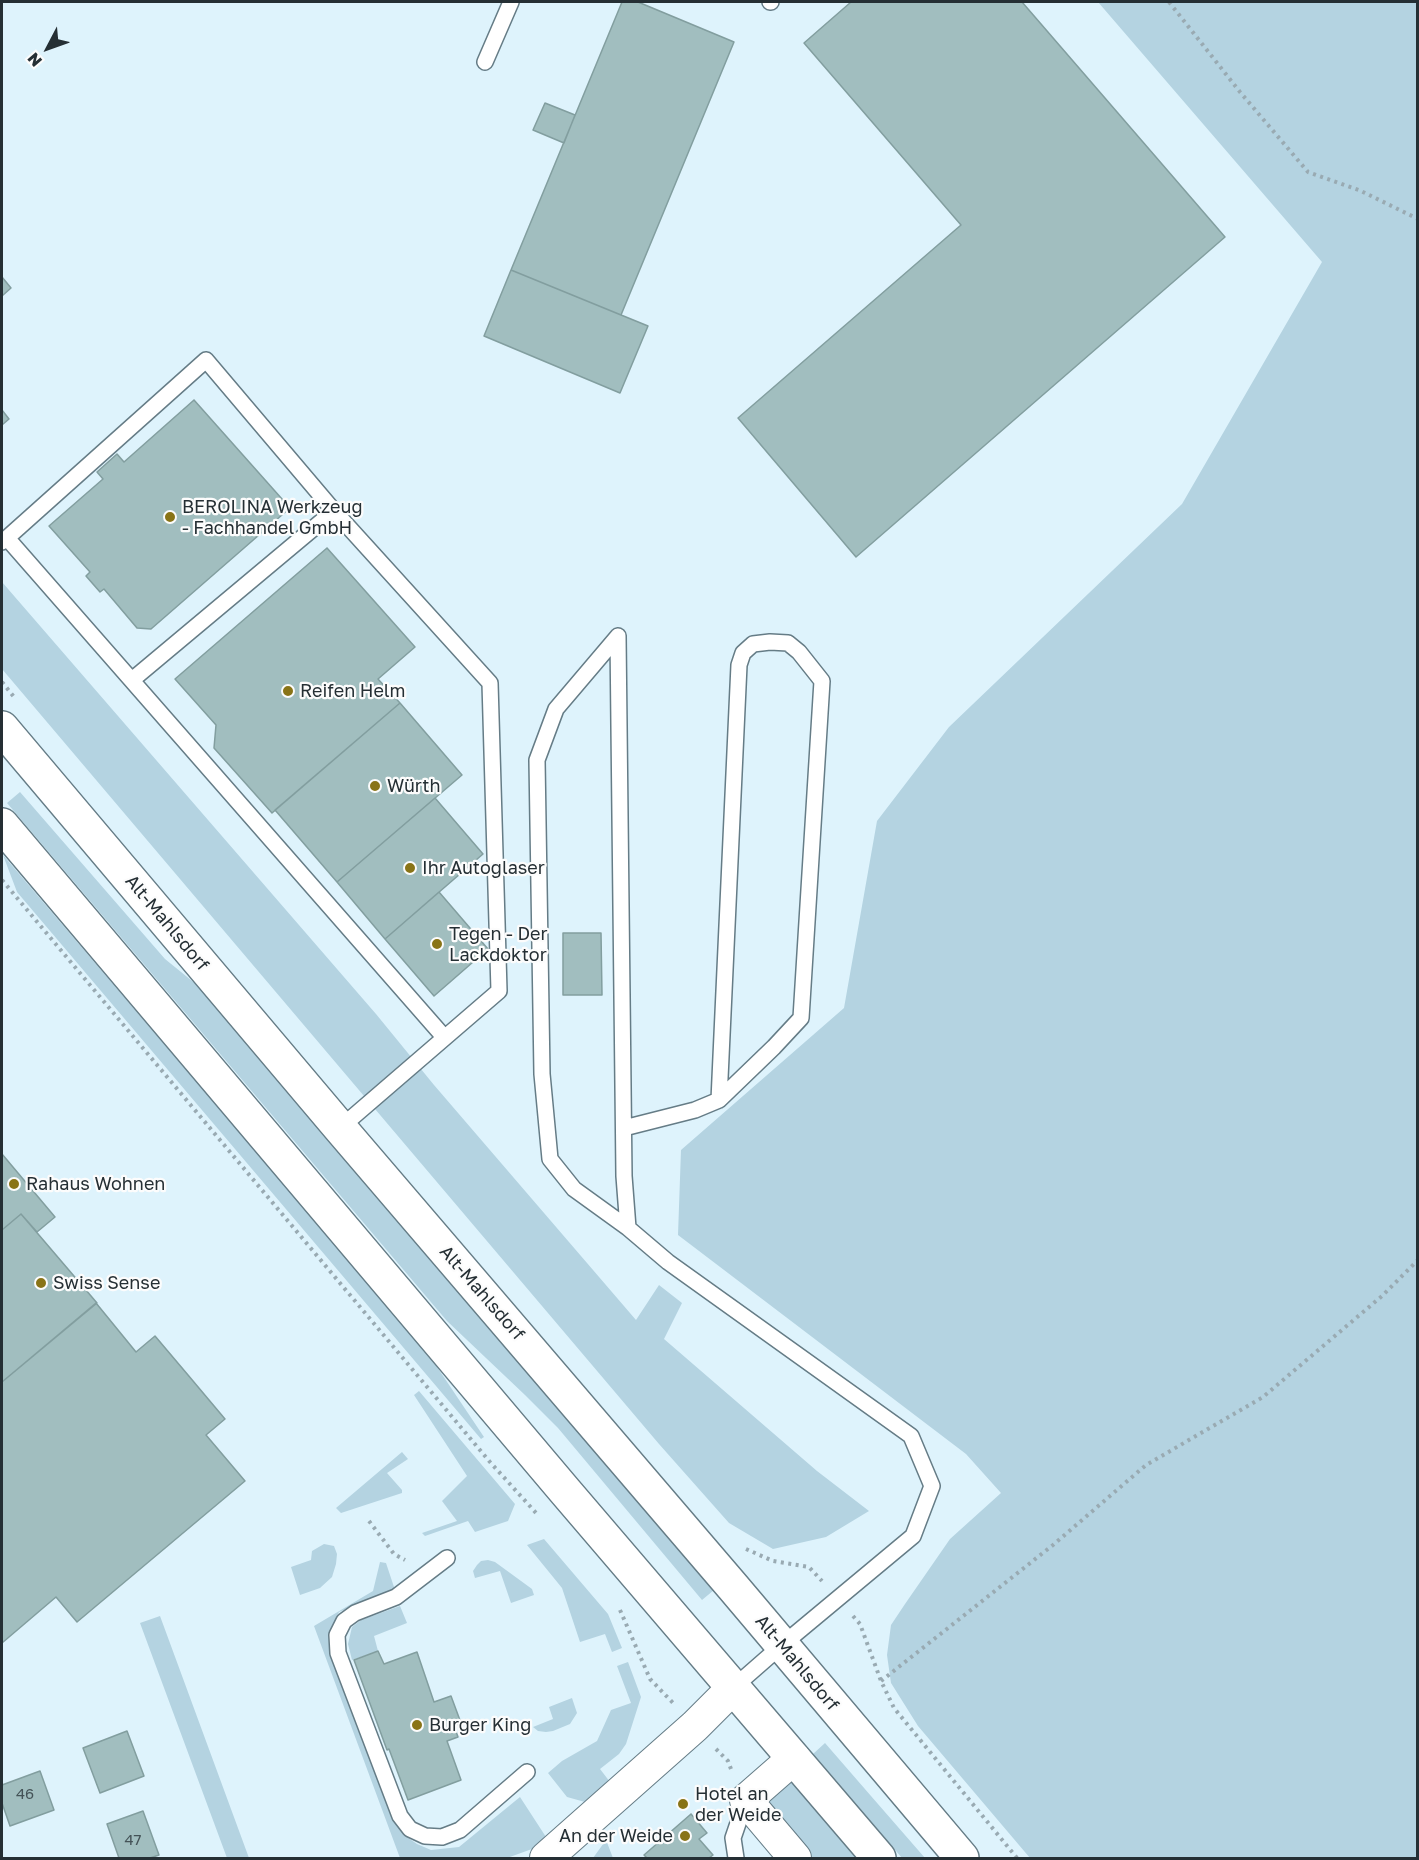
<!DOCTYPE html>
<html>
<head>
<meta charset="utf-8">
<style>
  body { margin:0 }
  #map { position:relative; width:1419px; height:1860px; overflow:hidden; background:#def3fc; font-family:"Golos Text",sans-serif }
  canvas { display:block }
  .frame { position:absolute; inset:0; border:3px solid #252f34; pointer-events:none }
  .north { position:absolute; left:18px; top:18px; width:60px; height:60px; -webkit-text-stroke:4px #fcfcfc; paint-order:stroke; rotate:229deg; font-size:16px; font-weight:700; line-height:24px; text-align:center; color:#252f34 }
  .north::after { content:''; display:block; margin:auto; width:21px; height:27px; background:#252f34; clip-path:polygon(50% 0,100% 100%,50% 72%,0 100%) }
</style>
</head>
<body>
<div id="map">
<canvas width="1419" height="1860"></canvas>
<div class="frame"></div>
<div class="north">N</div>
</div>
<script>
const ctx = document.querySelector('canvas').getContext('2d');
ctx.lineJoin = 'round';
function fillPath(path, color) { ctx.fillStyle = color; ctx.fill(path, 'evenodd'); }
const poly = rows => new Path2D(rows.map(r => 'M' + r).join(''));
function trace(path, color, width, dash) { ctx.strokeStyle = color; ctx.lineWidth = width; ctx.lineCap = dash ? 'butt' : 'round'; ctx.setLineDash(dash || []); ctx.stroke(path); }
function write(font, color, halo, rows, align = 'center') {
  ctx.font = font + ' "Golos Text",sans-serif'; ctx.lineWidth = 4.5; ctx.setLineDash([]); ctx.textBaseline = 'middle'; ctx.strokeStyle = halo; ctx.fillStyle = color; for (const [text, x, y, turn = 0] of rows) {
    ctx.save(); ctx.translate(x, y); ctx.rotate((+turn || 0) * Math.PI / 180); ctx.textAlign = isNaN(turn) ? turn : align; if (halo) ctx.strokeText(text, 0, 0); ctx.fillText(text, 0, 0); ctx.restore();
  }
}
fillPath(poly([
  [1098,2,1417,2,1417,1858,1030,1858,918,1726,891,1683,887,1655,891,1625,905,1604,950,1539,1001,1493,966,1454,678,1235,681,1150,844,1008,877,821,949,727,1182,504,1322,262],
  [2,582,376,1014,434,1085,636,1320,659,1285,682,1303,664,1339,817,1471,869,1511,826,1537,773,1549,729,1523,659,1444,2,669],
  [20,792,165,959,202,989,714,1590,702,1600,558,1428,525,1395,447,1321,7,803],
  [3,855,429,1355,484,1437,481,1439,17,892],
  [419,1391,515,1504,508,1521,475,1532,468,1521,425,1536,422,1533,457,1521,442,1501,467,1476,414,1395],
  [402,1452,408,1459,387,1473,402,1490,402,1493,341,1513,336,1508],
  [544,1539,608,1614,622,1648,612,1652,605,1634,580,1642,562,1588,527,1545],
  [324,1544,334,1546,337,1554,336,1564,332,1577,320,1588,300,1595,291,1567,311,1560,312,1551],
  [488,1560,495,1562,532,1589,534,1595,511,1603,500,1571,475,1578,473,1571,477,1565,481,1561],
  [380,1562,386,1563,395,1590,339,1612,330,1632,332,1651,395,1823,404,1835,417,1844,431,1850,459,1847,520,1797,546,1837,532,1849,507,1858,400,1858,314,1626,373,1591],
  [400,1606,407,1623,374,1636,378,1651,352,1660,348,1644,352,1627,361,1620],
  [160,1616,249,1858,227,1858,140,1623],
  [628,1662,641,1697,626,1744,619,1754,600,1769,610,1782,585,1802,567,1797,548,1773,562,1761,597,1741,611,1710,631,1703,617,1666],
  [572,1698,577,1713,570,1724,553,1731,546,1732,538,1731,533,1727,553,1719,549,1707],
  [825,1743,871,1796,925,1858,902,1858,813,1754],
  [789,1779,856,1858,806,1858,769,1804,771,1795],
  [606,1840,613,1858,593,1858]
]), '#b4d3e1');
const building = poly([
  [622,2,638,2,734,42,621,315,511,270,622,2],
  [851,2,1022,2,1225,237,856,557,738,418,961,225,804,43,851,2],
  [545,103,575,115,564,143,533,130,545,103],
  [511,270,648,326,620,393,484,336,511,270],
  [2,277,11,288,2,296,2,277],
  [194,400,290,508,151,629,137,628,104,589,100,592,86,576,90,572,49,526,103,479,97,472,117,454,124,462,194,400],
  [2,410,9,419,2,425,2,410],
  [327,548,415,647,378,679,400,703,272,813,214,748,216,725,175,679,327,548],
  [400,703,462,775,337,882,275,810,400,703],
  [435,798,483,854,385,939,337,882,435,798],
  [439,892,488,949,434,996,385,939,439,892],
  [563,933,601,933,602,995,563,995,563,933],
  [2,1154,55,1217,37,1232,21,1214,2,1230,2,1154],
  [21,1214,97,1303,2,1382,2,1230,21,1214],
  [96,1303,136,1352,155,1336,188,1375,225,1419,206,1435,245,1481,77,1622,56,1597,2,1643,2,1382,96,1303],
  [378,1651,384,1664,417,1652,434,1702,451,1696,461,1723,454,1726,458,1737,447,1741,461,1780,408,1800,389,1749,387,1750,354,1660,378,1651],
  [127,1731,144,1776,100,1793,83,1748,127,1731],
  [40,1771,54,1810,10,1826,2,1803,2,1785,40,1771],
  [143,1811,159,1855,150,1858,119,1858,107,1824,143,1811],
  [691,1814,707,1833,699,1839,713,1855,709,1858,647,1858,644,1855,691,1814]
]);
fillPath(building, '#a1bebf');
trace(building, '#829e9f', 1.5);
const service = poly([
  [770,2,771,2],
  [485,62,511,2],
  [7,538,206,360,334,511,490,683,499,991,340,1128],
  [2,542,7,538,444,1037],
  [618,636,556,709,537,760,542,1074,550,1159,574,1189,628,1228,668,1262,911,1436,932,1486,913,1536,782,1645,734,1687],
  [618,636,624,1176,628,1228],
  [132,680,334,511],
  [624,1128,695,1110,719,1100,774,1047,801,1018,822,681,799,652,788,643,770,642,753,644,743,653,739,665,719,1100],
  [447,1558,396,1597,355,1613,344,1621,337,1635,338,1653,400,1816,410,1829,425,1836,442,1837,460,1830,527,1772],
  [736,1858,733,1838,746,1800]
]);
const minor = poly([
  [794,1758,746,1800,795,1858],
  [546,1858,695,1726,734,1687]
]);
const primary = poly([
  [2,728,340,1128,733,1587,962,1858],
  [2,825,565,1491,879,1858]
]);
trace(service, '#657c86', 18);
trace(minor, '#657c86', 34);
trace(primary, '#657c86', 36);
trace(poly([
  [1169,2,1240,92,1308,172,1359,190,1418,219],
  [2,682,14,697],
  [2,880,490,1462,537,1514],
  [369,1521,394,1554,405,1560],
  [746,1549,773,1561,809,1567,822,1581],
  [620,1610,650,1679,674,1704],
  [853,1616,860,1624,881,1681,894,1708,1017,1858],
  [881,1681,1053,1545,1146,1465,1263,1397,1382,1296,1418,1260],
  [716,1749,728,1761,731,1769]
]), '#99aab2', 4, [3, 4.5]);
trace(service, '#fff', 15);
trace(minor, '#fff', 32);
trace(primary, '#fff', 33);
for (const [x, y, r, color] of [
  [170,517,6,"#897417"],
  [288,691,6,"#897417"],
  [375,786,6,"#897417"],
  [410,868,6,"#897417"],
  [437,944,6,"#897417"],
  [14,1184,6,"#897417"],
  [41,1283,6,"#897417"],
  [417,1725,6,"#897417"],
  [683,1804,6,"#897417"],
  [685,1836,6,"#897417"]
]) { const dot = new Path2D(); dot.arc(x, y, r, 0, 2 * Math.PI); ctx.fillStyle = color; ctx.fill(dot); trace(dot, '#fcfcfc', 2); }
write('15px', '#445357', null, [
  ["46",25,1794],
  ["47",133,1840]
]);
write('18px', '#252f34', '#fcfcfc', [
  ["BEROLINA Werkzeug",182,507],
  ["- Fachhandel GmbH",182,528],
  ["Reifen Helm",300,691],
  ["Würth",387,786],
  ["Ihr Autoglaser",422,868],
  ["Tegen - Der",449,934],
  ["Lackdoktor",449,955],
  ["Rahaus Wohnen",26,1184],
  ["Swiss Sense",53,1283],
  ["Burger King",429,1725],
  ["Hotel an",695,1794],
  ["der Weide",695,1815],
  ["An der Weide",673,1836,"right"]
], 'left');
write('18px', '#252f34', '#fcfcfc', [
  ["Alt-Mahlsdorf",167,923,50],
  ["Alt-Mahlsdorf",482,1293,49],
  ["Alt-Mahlsdorf",797,1663,50]
]);
</script>
</body>
</html>
